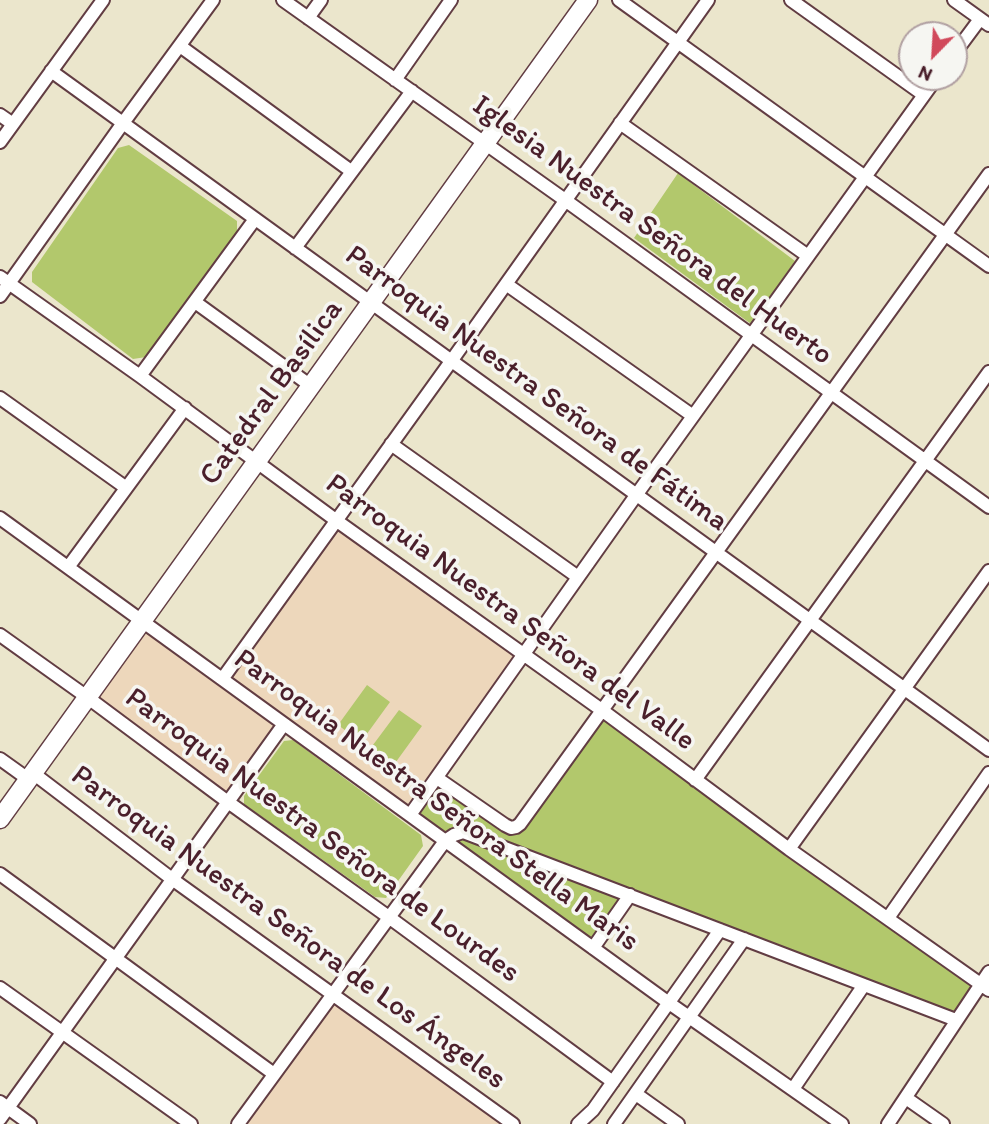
<!DOCTYPE html>
<html>
<head>
<meta charset="utf-8">
<style>
  body { margin:0 }
  #map { position:relative; width:989px; height:1124px; overflow:hidden; background:#ebe6cc; font-family:Itim,sans-serif }
  canvas { display:block }
  .north { position:absolute; left:898px; top:21px; width:70px; height:70px; box-sizing:border-box; background:#f6f6f2; border:2px solid #b1a0a2; border-radius:50%; rotate:204deg; font-size:19px; font-weight:700; line-height:28px; text-align:center; color:#4a1f2b }
  .north::after { content:''; display:block; margin:auto; width:24px; height:32px; background:#d1495b; clip-path:polygon(50% 0,100% 100%,50% 72%,0 100%) }
</style>
</head>
<body>
<div id="map">
<canvas width="989" height="1124"></canvas>
<div class="north">N</div>
</div>
<script>
const ctx = document.querySelector('canvas').getContext('2d');
ctx.lineJoin = 'round';
function fillPath(path, color) { ctx.fillStyle = color; ctx.fill(path, 'evenodd'); }
const poly = rows => new Path2D(rows.map(r => 'M' + r).join(''));
function trace(path, color, width, dash) { ctx.strokeStyle = color; ctx.lineWidth = width; ctx.lineCap = dash ? 'butt' : 'round'; ctx.setLineDash(dash || []); ctx.stroke(path); }
function write(font, color, halo, rows, align = 'center') {
  ctx.font = font + ' Itim,sans-serif'; ctx.lineWidth = 7; ctx.setLineDash([]); ctx.textBaseline = 'middle'; ctx.strokeStyle = halo; ctx.fillStyle = color; for (const [text, x, y, turn = 0] of rows) {
    ctx.save(); ctx.translate(x, y); ctx.rotate((+turn || 0) * Math.PI / 180); ctx.textAlign = isNaN(turn) ? turn : align; if (halo) ctx.strokeText(text, 0, 0); ctx.fillText(text, 0, 0); ctx.restore();
  }
}
fillPath(poly([
  [337,522,523,654,410,813,224,678],
  [144,621,283,724,228,801,88,697],
  [333,995,512,1124,240,1124]
]), '#edd7bb');
fillPath(poly([
  [129,145,237,221,237,232,146,357,133,359,32,282,32,272,118,148],
  [678,173,795,261,751,324,634,238],
  [367,685,390,702,361,742,338,725],
  [399,710,422,726,393,766,370,749],
  [603,711,979,984,956,1019,630,895,592,947,411,815,437,778,511,828],
  [293,740,421,835,423,846,386,898,375,897,244,804,244,796,284,741]
]), '#b2c86c');
const minor = poly([
  [283,0,565,200,989,507],
  [619,0,989,266],
  [791,0,924,95],
  [954,0,989,25],
  [308,18,321,0],
  [180,46,351,171],
  [954,54,980,19],
  [51,71,989,750],
  [395,80,451,0],
  [0,115,13,124],
  [620,123,808,256],
  [0,142,103,0],
  [295,248,412,91],
  [0,277,140,376,337,521,603,711,789,849,989,990],
  [506,284,693,416],
  [0,296,123,123,213,0],
  [195,302,311,386],
  [140,376,255,219],
  [0,398,125,487],
  [391,444,578,577],
  [0,518,669,1003,842,1124],
  [69,566,185,408],
  [0,635,87,697,228,802,390,918,613,1082],
  [223,678,452,360,708,0],
  [0,759,28,779],
  [33,773,172,879,513,1124],
  [437,778,505,825,511,828,516,827,520,824,989,174],
  [695,780,989,372],
  [410,815,637,494,937,77],
  [789,849,989,571],
  [0,874,274,1074],
  [888,918,989,773],
  [593,948,630,895],
  [0,988,191,1124],
  [793,1089,864,985],
  [636,1094,678,1124],
  [906,1098,943,1124],
  [0,1102,30,1124],
  [0,1119,284,724],
  [238,1124,445,841,454,835,463,832,956,1020],
  [578,1124,593,1110,720,930],
  [614,1124,744,939],
  [888,1124,989,972]
]);
const secondary = poly([
  [0,819,588,0]
]);
trace(minor, '#623d43', 16);
trace(secondary, '#623d43', 21);
trace(minor, '#fff', 12);
trace(secondary, '#fff', 18);
write('30px', '#4a1f2b', '#f6f6f2', [
  ["Iglesia Nuestra Señora del Huerto",652,231,36],
  ["Parroquia Nuestra Señora de Fátima",536,389,36],
  ["Catedral Basílica",272,393,-54],
  ["Parroquia Nuestra Señora del Valle",510,613,36],
  ["Parroquia Nuestra Señora Stella Maris",436,801,36],
  ["Parroquia Nuestra Señora de Lourdes",322,836,36],
  ["Parroquia Nuestra Señora de Los Ángeles",288,928,36]
]);
</script>
</body>
</html>
